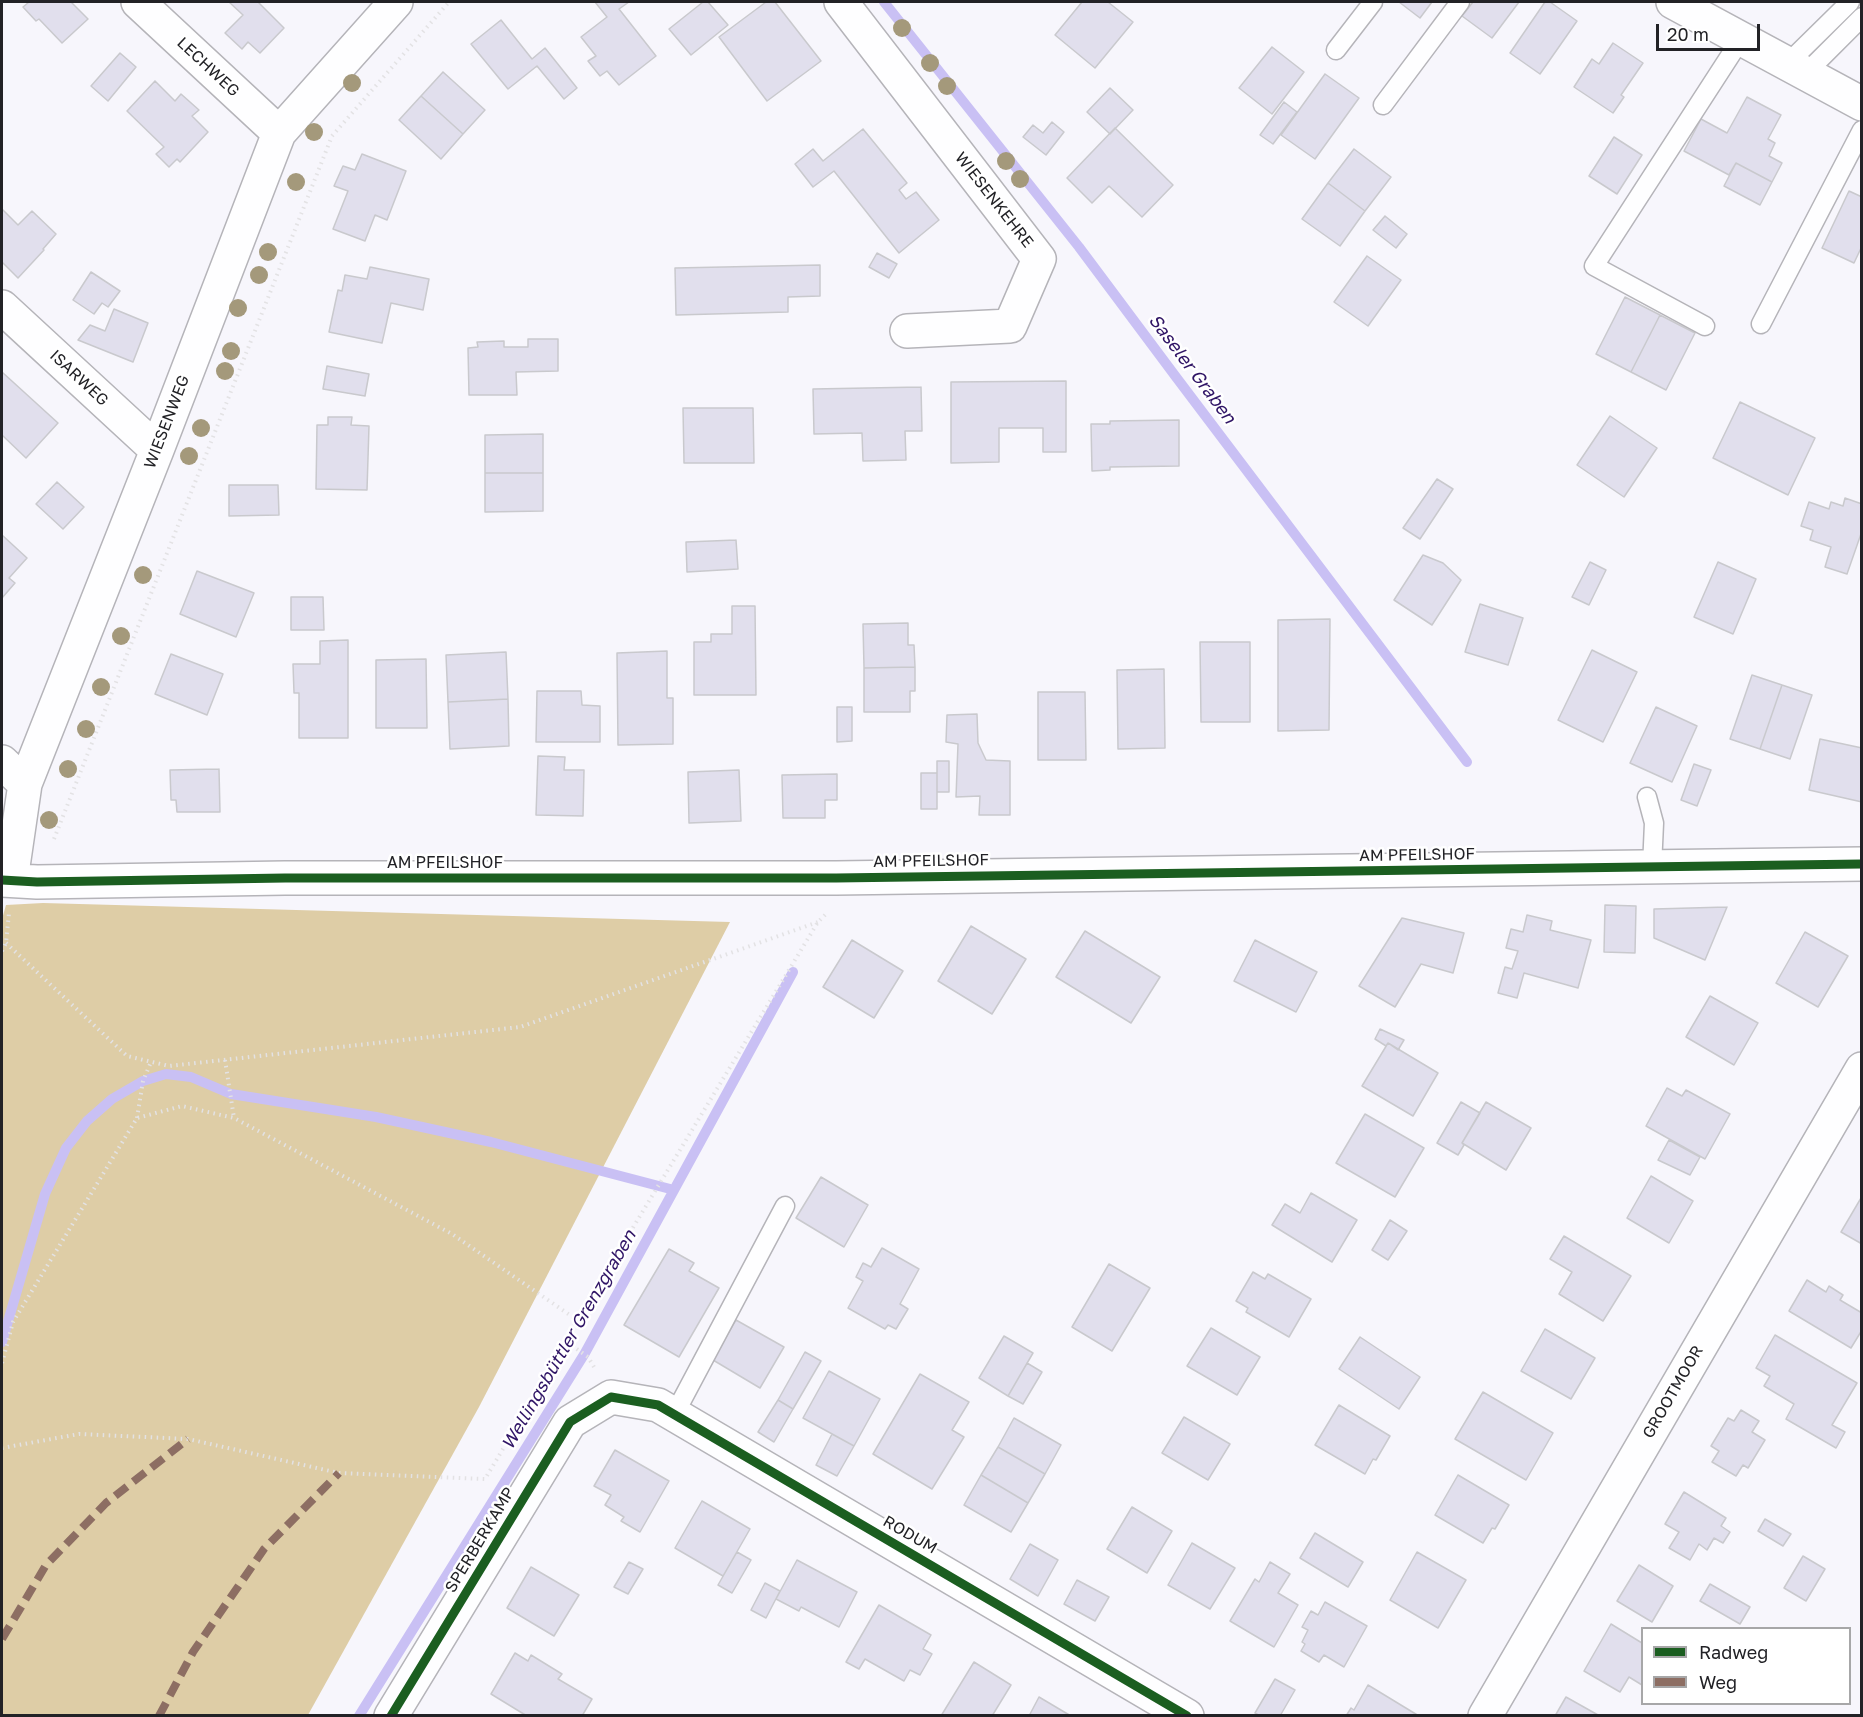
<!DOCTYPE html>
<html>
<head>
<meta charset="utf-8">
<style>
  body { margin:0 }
  #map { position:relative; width:1863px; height:1717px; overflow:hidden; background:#f7f6fc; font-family:"Golos Text",sans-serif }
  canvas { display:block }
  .frame { position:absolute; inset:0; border:3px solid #222226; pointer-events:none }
  .legend { position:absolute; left:1641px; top:1627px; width:210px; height:78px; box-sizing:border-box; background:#fff; border:2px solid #a7a7a8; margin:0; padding:8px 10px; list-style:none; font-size:18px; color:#222226 }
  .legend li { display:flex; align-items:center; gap:12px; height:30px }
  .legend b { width:30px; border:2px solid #a7a7a8 }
  .scale { position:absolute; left:1656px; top:24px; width:104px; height:27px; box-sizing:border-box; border:3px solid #222226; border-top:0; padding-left:8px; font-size:18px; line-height:21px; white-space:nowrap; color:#222226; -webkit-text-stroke:4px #fff; paint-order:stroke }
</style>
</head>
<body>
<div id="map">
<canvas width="1863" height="1717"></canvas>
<div class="frame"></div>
<ul class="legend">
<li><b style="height:8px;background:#1b5e20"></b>Radweg</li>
<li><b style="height:8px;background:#8d6e63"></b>Weg</li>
</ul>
<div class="scale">20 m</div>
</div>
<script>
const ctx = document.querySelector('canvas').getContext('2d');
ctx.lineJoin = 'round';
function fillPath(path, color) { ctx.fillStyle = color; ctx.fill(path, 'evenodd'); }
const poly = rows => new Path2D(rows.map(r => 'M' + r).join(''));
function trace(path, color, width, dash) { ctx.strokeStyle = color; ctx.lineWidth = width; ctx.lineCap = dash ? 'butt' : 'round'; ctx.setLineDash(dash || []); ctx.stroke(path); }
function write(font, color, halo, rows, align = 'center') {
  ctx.font = font + ' "Golos Text",sans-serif'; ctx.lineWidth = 5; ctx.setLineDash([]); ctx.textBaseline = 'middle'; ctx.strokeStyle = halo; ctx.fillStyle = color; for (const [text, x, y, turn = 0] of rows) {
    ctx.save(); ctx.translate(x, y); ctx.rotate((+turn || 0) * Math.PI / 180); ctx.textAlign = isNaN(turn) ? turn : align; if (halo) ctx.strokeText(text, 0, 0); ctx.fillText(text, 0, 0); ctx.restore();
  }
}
fillPath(poly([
  [43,903,730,922,479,1407,308,1715,2,1715,2,919,6,905]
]), '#decda6');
trace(poly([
  [884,2,1079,247,1176,377,1467,762],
  [2,1342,45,1194,66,1148,87,1121,112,1099,143,1081,166,1074,191,1077,231,1094,376,1117,491,1142,674,1190],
  [359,1716,585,1353,793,972]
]), '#c9c0f4', 10);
const building = poly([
  [29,2,71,2,88,19,62,43,39,19,36,21,23,7,29,2],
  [229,2,258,2,284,28,260,53,248,42,242,49,225,33,243,15,229,2],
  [595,2,629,2,619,9,656,56,619,85,607,71,600,76,588,61,596,56,581,37,607,17,595,2],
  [703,2,708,2,728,25,691,55,669,29,703,2],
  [766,2,775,2,821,61,767,101,719,37,766,2],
  [1082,2,1108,2,1133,22,1095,68,1055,35,1082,2],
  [1399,2,1432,2,1420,18,1399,2],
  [1473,2,1519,2,1492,38,1462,16,1473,2],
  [1545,2,1550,2,1577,21,1540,74,1510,53,1545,2],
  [501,20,532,59,545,48,577,88,564,99,537,66,508,89,471,44,501,20],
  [1613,43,1643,63,1621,95,1624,97,1613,113,1574,87,1592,59,1599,64,1613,43],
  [1272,47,1304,72,1272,114,1239,88,1272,47],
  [120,53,136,67,108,101,91,86,120,53],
  [443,72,485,110,463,134,421,96,443,72],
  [1325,74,1359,98,1315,159,1281,135,1325,74],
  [155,81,175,101,181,94,199,110,192,116,208,132,180,162,177,159,169,167,156,154,164,147,127,111,155,81],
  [1110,88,1133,110,1110,134,1087,112,1110,88],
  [421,96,463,134,441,159,399,120,421,96],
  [1747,97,1781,115,1768,139,1775,143,1769,156,1782,163,1772,182,1736,163,1729,175,1684,151,1701,119,1727,133,1747,97],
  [1284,102,1297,112,1273,144,1260,135,1284,102],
  [1052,122,1064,132,1046,155,1023,137,1033,125,1043,133,1052,122],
  [1115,128,1173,185,1142,217,1109,186,1092,203,1067,178,1115,128],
  [863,129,907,183,899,190,906,199,916,192,939,220,899,253,834,171,813,187,795,164,813,149,823,161,863,129],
  [1614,137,1642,155,1617,194,1589,176,1614,137],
  [1354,149,1391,177,1365,211,1328,183,1354,149],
  [362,154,406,171,387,220,375,215,365,241,333,229,348,191,334,186,343,166,355,170,362,154],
  [1736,163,1772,182,1760,205,1724,186,1736,163],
  [1328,183,1365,211,1340,246,1302,219,1328,183],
  [1849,191,1862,197,1862,246,1854,263,1822,248,1849,191],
  [2,209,18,225,32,211,56,234,43,249,44,250,18,278,2,262,2,209],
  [1385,216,1407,234,1396,248,1373,230,1385,216],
  [877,253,897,264,889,278,869,267,877,253],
  [1367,256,1401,280,1368,326,1334,302,1367,256],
  [820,265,820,296,788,297,788,312,676,315,675,268,820,265],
  [370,267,429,279,423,310,391,303,382,343,329,332,338,290,342,291,345,275,367,279,370,267],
  [91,272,120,291,108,307,102,303,94,314,73,300,91,272],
  [1625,297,1660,315,1631,372,1596,354,1625,297],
  [114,309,148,323,133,362,78,340,90,325,105,331,114,309],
  [1660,315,1695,333,1666,390,1631,372,1660,315],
  [528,339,558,339,558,371,516,372,517,395,469,395,468,348,478,347,477,342,504,341,504,347,528,347,528,339],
  [327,366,369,374,365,396,323,389,327,366],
  [2,372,58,423,26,458,2,435,2,372],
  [1066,381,1066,452,1043,452,1043,428,999,428,999,462,951,463,951,382,1066,381],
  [921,387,922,431,905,431,906,460,863,461,862,433,814,434,813,389,921,387],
  [1740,402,1815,438,1788,495,1713,458,1740,402],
  [683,408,753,408,754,463,684,463,683,408],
  [1610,416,1657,448,1624,497,1577,465,1610,416],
  [328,417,352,417,351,425,369,426,367,490,316,489,317,425,328,425,328,417],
  [1179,420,1179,466,1110,467,1110,470,1092,471,1091,424,1110,424,1110,421,1179,420],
  [543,434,543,473,485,473,485,435,543,434],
  [485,473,543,473,543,511,485,512,485,473],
  [1437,479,1453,489,1420,539,1403,528,1437,479],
  [57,482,84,507,63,529,36,504,57,482],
  [229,485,278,485,279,515,229,516,229,485],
  [1845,498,1862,504,1862,531,1847,574,1825,567,1831,547,1810,540,1813,530,1801,526,1809,502,1829,509,1831,502,1843,506,1845,498],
  [2,535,27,558,9,578,15,583,2,598,2,535],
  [736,540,738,569,687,572,686,542,736,540],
  [1423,555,1443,563,1461,580,1432,625,1394,600,1423,555],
  [1590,562,1606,570,1589,605,1572,597,1590,562],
  [1718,562,1756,579,1733,634,1694,617,1718,562],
  [197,571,254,593,236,637,180,614,197,571],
  [291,597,323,597,324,630,291,630,291,597],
  [1480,604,1523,618,1508,665,1465,652,1480,604],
  [732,606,755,606,756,695,694,695,694,642,711,642,711,634,732,634,732,606],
  [1330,619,1329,730,1278,731,1278,620,1330,619],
  [908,623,908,645,914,645,915,667,864,668,863,624,908,623],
  [348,640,348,738,299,738,299,693,294,693,293,664,320,664,320,641,348,640],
  [1200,642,1250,642,1250,722,1201,722,1200,642],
  [1592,650,1637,672,1603,742,1558,720,1592,650],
  [667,651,667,698,673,698,673,744,618,745,617,653,667,651],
  [506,652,508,699,448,702,446,655,506,652],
  [171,654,223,674,207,715,155,694,171,654],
  [426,659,427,728,376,728,376,660,426,659],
  [915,667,915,691,910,691,910,712,864,712,864,668,915,667],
  [1164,669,1165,748,1118,749,1117,670,1164,669],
  [1752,675,1782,685,1760,749,1730,739,1752,675],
  [1782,685,1812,695,1790,759,1760,749,1782,685],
  [537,691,581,691,582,705,600,706,600,742,536,742,537,691],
  [1038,692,1085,692,1086,760,1038,760,1038,692],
  [508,699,509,746,450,749,448,702,508,699],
  [837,707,852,707,852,741,837,742,837,707],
  [1656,707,1697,726,1672,782,1630,763,1656,707],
  [977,714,978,743,986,760,1010,761,1010,815,979,815,980,796,956,797,958,744,946,742,947,715,977,714],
  [1820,739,1862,748,1862,802,1809,790,1820,739],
  [538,756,565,757,564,770,584,770,583,816,536,815,538,756],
  [937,761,949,761,949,792,937,792,937,761],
  [1694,764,1711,770,1697,806,1681,800,1694,764],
  [219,769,220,812,177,812,176,800,171,800,170,770,219,769],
  [739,770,741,821,689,823,688,772,739,770],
  [921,773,937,773,937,809,921,809,921,773],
  [837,774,837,800,825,800,825,818,783,818,782,775,837,774],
  [1605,905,1636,906,1635,953,1604,952,1605,905],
  [1727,907,1705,960,1654,938,1654,909,1727,907],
  [1527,915,1552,921,1550,930,1591,940,1578,988,1524,973,1517,998,1498,993,1505,967,1512,969,1518,951,1506,948,1511,929,1523,932,1527,915],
  [1402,918,1464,933,1453,973,1421,964,1395,1007,1359,986,1402,918],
  [971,926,1026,959,992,1014,938,981,971,926],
  [1085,931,1160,977,1131,1023,1056,977,1085,931],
  [1805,932,1848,956,1818,1007,1776,983,1805,932],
  [852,940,903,971,874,1018,823,987,852,940],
  [1255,940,1317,972,1296,1012,1234,981,1255,940],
  [1710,996,1758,1023,1734,1065,1686,1037,1710,996],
  [1380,1029,1404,1040,1398,1050,1388,1043,1386,1046,1375,1039,1380,1029],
  [1388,1043,1438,1073,1413,1116,1362,1086,1388,1043],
  [1667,1088,1682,1096,1686,1090,1730,1114,1705,1159,1646,1126,1667,1088],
  [1461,1102,1480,1113,1462,1143,1464,1145,1458,1155,1437,1143,1461,1102],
  [1486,1102,1531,1128,1506,1170,1462,1143,1486,1102],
  [1365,1114,1424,1148,1395,1197,1336,1163,1365,1114],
  [1669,1140,1700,1157,1690,1175,1658,1160,1669,1140],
  [1651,1176,1693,1201,1669,1243,1627,1218,1651,1176],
  [821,1177,868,1205,844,1247,796,1218,821,1177],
  [1311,1193,1357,1220,1332,1262,1272,1225,1285,1204,1300,1213,1311,1193],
  [1861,1198,1862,1198,1862,1244,1841,1232,1861,1198],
  [1390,1220,1407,1231,1388,1260,1372,1250,1390,1220],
  [1564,1236,1631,1276,1603,1321,1559,1294,1572,1272,1550,1259,1564,1236],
  [882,1248,919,1269,900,1304,908,1309,896,1329,888,1325,885,1329,848,1308,863,1281,856,1277,863,1263,871,1267,882,1248],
  [669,1249,694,1263,689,1271,719,1288,679,1357,624,1325,669,1249],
  [1109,1264,1150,1288,1112,1351,1072,1327,1109,1264],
  [1253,1272,1265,1279,1268,1274,1311,1299,1289,1337,1246,1312,1248,1308,1236,1301,1253,1272],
  [1807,1280,1826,1292,1829,1286,1843,1295,1840,1300,1862,1313,1862,1330,1851,1348,1789,1311,1807,1280],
  [736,1320,784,1347,760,1388,713,1360,736,1320],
  [1211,1328,1260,1357,1237,1395,1187,1366,1211,1328],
  [1545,1329,1595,1358,1571,1399,1521,1371,1545,1329],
  [1775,1335,1857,1383,1832,1425,1845,1432,1836,1448,1786,1419,1794,1404,1764,1386,1770,1376,1756,1368,1775,1335],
  [1004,1336,1033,1353,1008,1396,979,1378,1004,1336],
  [1360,1337,1420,1377,1399,1409,1339,1369,1360,1337],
  [805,1352,821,1361,793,1409,778,1400,805,1352],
  [1027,1363,1042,1372,1023,1404,1008,1396,1027,1363],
  [829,1371,880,1399,854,1446,803,1418,829,1371],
  [920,1374,969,1402,952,1430,964,1437,932,1489,873,1454,920,1374],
  [1483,1392,1553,1433,1526,1480,1455,1439,1483,1392],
  [778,1400,793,1409,774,1442,758,1432,778,1400],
  [1339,1405,1390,1436,1376,1460,1373,1459,1365,1474,1315,1445,1339,1405],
  [1741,1410,1759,1421,1752,1432,1765,1440,1748,1468,1743,1465,1736,1476,1712,1462,1719,1451,1711,1446,1728,1418,1734,1421,1741,1410],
  [1184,1417,1230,1444,1208,1480,1162,1453,1184,1417],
  [1014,1418,1061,1445,1045,1474,998,1447,1014,1418],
  [832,1434,854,1446,837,1476,816,1465,832,1434],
  [998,1447,1045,1474,1028,1503,981,1475,998,1447],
  [615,1450,669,1481,640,1532,621,1521,624,1517,605,1505,611,1495,594,1486,615,1450],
  [981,1475,1028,1503,1011,1532,964,1505,981,1475],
  [1458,1475,1509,1505,1495,1529,1492,1528,1483,1543,1435,1515,1458,1475],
  [1684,1492,1726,1518,1721,1526,1730,1532,1723,1543,1714,1538,1707,1550,1699,1544,1690,1560,1669,1548,1679,1532,1665,1524,1684,1492],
  [702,1501,750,1529,723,1576,675,1548,702,1501],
  [1132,1507,1172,1531,1147,1573,1107,1549,1132,1507],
  [1765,1519,1791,1534,1783,1546,1758,1531,1765,1519],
  [1315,1533,1363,1562,1348,1587,1300,1558,1315,1533],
  [1192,1543,1235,1568,1210,1609,1168,1585,1192,1543],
  [1030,1544,1058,1560,1038,1596,1010,1579,1030,1544],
  [737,1552,751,1560,732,1593,718,1585,737,1552],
  [1417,1552,1466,1580,1438,1628,1390,1600,1417,1552],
  [1803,1556,1825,1569,1806,1601,1784,1588,1803,1556],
  [797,1560,857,1592,839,1627,801,1607,799,1611,776,1599,797,1560],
  [629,1562,643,1569,628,1594,614,1587,629,1562],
  [1270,1562,1290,1574,1278,1593,1298,1605,1274,1647,1230,1621,1255,1579,1259,1582,1270,1562],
  [1639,1565,1673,1586,1652,1622,1617,1601,1639,1565],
  [531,1567,579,1595,554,1636,507,1608,531,1567],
  [1077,1580,1109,1597,1095,1621,1064,1604,1077,1580],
  [765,1583,780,1591,766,1618,751,1610,765,1583],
  [1710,1584,1750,1607,1740,1624,1700,1601,1710,1584],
  [1325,1602,1367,1626,1344,1667,1324,1655,1319,1662,1301,1651,1305,1644,1302,1642,1308,1630,1302,1627,1311,1611,1318,1615,1325,1602],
  [879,1605,931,1635,923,1649,932,1654,920,1675,910,1670,904,1681,865,1659,859,1669,846,1662,879,1605],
  [1611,1624,1642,1643,1642,1685,1629,1677,1620,1692,1584,1671,1611,1624],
  [515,1653,528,1661,531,1655,562,1674,558,1679,592,1699,582,1716,527,1716,491,1694,515,1653],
  [974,1662,1011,1685,992,1716,941,1716,974,1662],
  [1275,1679,1295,1690,1280,1716,1260,1716,1255,1713,1275,1679],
  [1368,1685,1419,1716,1346,1716,1351,1708,1354,1710,1368,1685],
  [1039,1697,1071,1716,1029,1716,1039,1697],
  [1566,1697,1598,1715,1597,1716,1555,1716,1566,1697]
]);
fillPath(building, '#e1dfed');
trace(building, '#c9c9cd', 1.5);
const lane = poly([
  [1336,50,1373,2],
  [1787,64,1850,2],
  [1805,74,1862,17],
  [1383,105,1460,2],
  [1761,324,1862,130],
  [1705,326,1594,266,1741,39],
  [1647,797,1654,823,1652,867],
  [674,1415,785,1206]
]);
const street = poly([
  [138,2,279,133],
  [841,2,1039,259,1010,326,907,331],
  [1673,2,1862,104],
  [2,307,157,450],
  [2,762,25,784],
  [2,880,37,882,285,878,836,878,1862,864],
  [11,880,25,784,157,450,279,133,396,2],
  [391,1716,570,1422,611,1397,658,1405,1187,1716],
  [1485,1716,1862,1069]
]);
trace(lane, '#b5b4b9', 21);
trace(street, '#b5b4b9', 36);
trace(poly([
  [54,839,332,136,449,2],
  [6,943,127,1056,169,1066,520,1027,818,922],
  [2,951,6,943,9,913],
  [225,1060,234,1118],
  [137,1118,143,1081,151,1062],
  [567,1342,588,1357,594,1367],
  [2,1363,13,1322,137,1118,182,1106,234,1118,452,1234,577,1320],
  [2,1448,79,1434,188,1439,339,1473,485,1479,567,1342,577,1320,818,922,827,913]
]), '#e3e2e4', 4, [1.5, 4.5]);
trace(lane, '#fefeff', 18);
trace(street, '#fefeff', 33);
trace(poly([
  [2,1639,46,1565,106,1503,188,1439],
  [159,1716,193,1652,264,1549,339,1473]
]), '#8d6e63', 8, [15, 8]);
trace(poly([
  [2,880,37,882,285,878,836,878,1862,864],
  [391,1716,570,1422,611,1397,658,1405,1187,1716]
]), '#1b5e20', 9);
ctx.fillStyle = '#a4997b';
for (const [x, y] of [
  [902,28],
  [930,63],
  [352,83],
  [947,86],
  [314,132],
  [1006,161],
  [1020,179],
  [296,182],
  [268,252],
  [259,275],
  [238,308],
  [231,351],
  [225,371],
  [201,428],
  [189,456],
  [143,575],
  [121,636],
  [101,687],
  [86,729],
  [68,769],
  [49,820]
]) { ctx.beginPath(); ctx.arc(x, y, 9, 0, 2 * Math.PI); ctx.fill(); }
write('16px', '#222226', '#fff', [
  ["LECHWEG",208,67,43],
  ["WIESENKEHRE",994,200,52],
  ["ISARWEG",79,378,43],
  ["WIESENWEG",167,422,-69],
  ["AM PFEILSHOF",1417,855,-1],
  ["AM PFEILSHOF",931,861,-1],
  ["AM PFEILSHOF",445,863],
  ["GROOTMOOR",1673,1392,-60],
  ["RODUM",910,1535,30],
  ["SPERBERKAMP",480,1540,-59]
]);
write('italic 18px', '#301566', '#fff', [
  ["Saseler Graben",1192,369,53],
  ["Wellingsbüttler Grenzgraben",569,1340,-60]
]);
</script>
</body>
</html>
